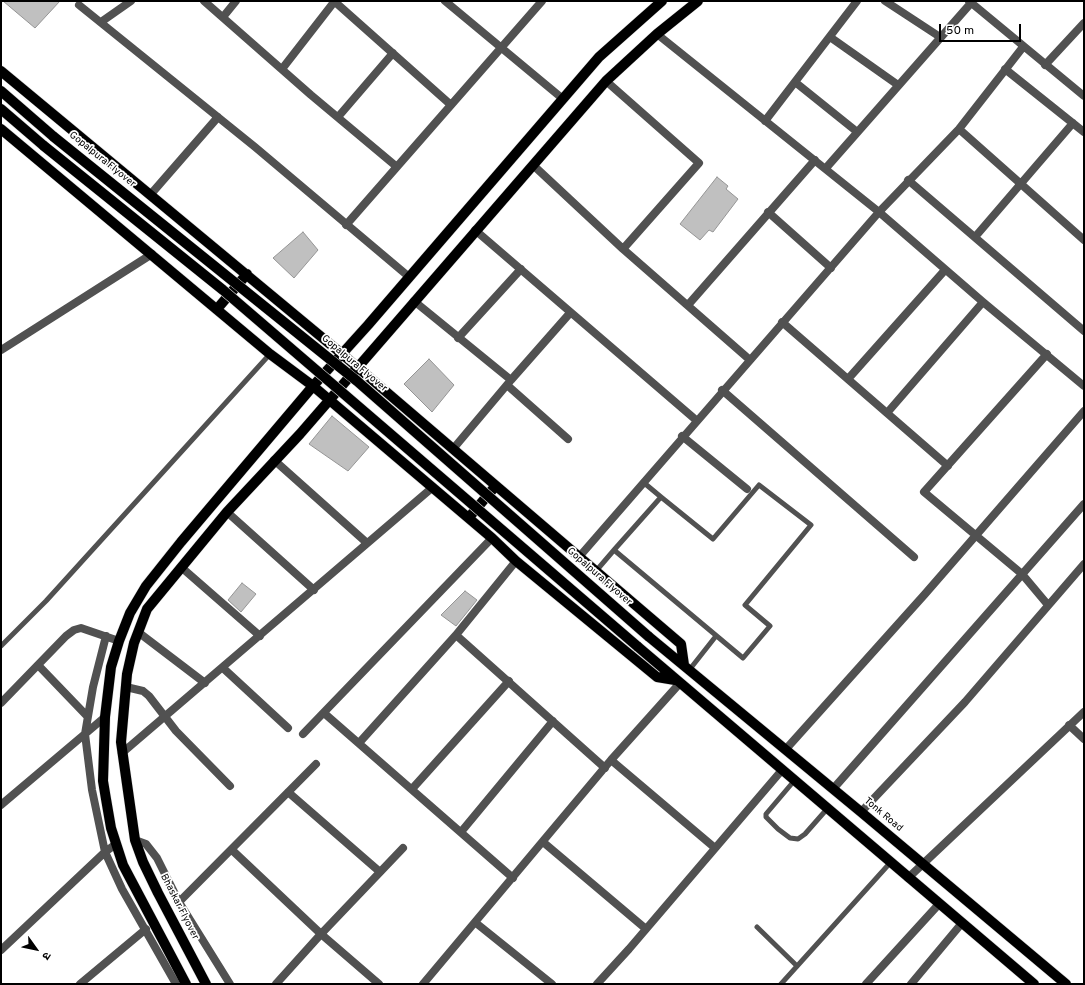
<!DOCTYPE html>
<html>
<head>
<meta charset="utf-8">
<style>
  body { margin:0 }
  #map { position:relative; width:1085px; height:985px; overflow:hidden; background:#fff; font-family:Overpass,"Noto Sans Devanagari",sans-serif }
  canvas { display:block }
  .frame { position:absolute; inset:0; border:2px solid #000; pointer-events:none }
  .north { position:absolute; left:16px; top:929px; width:40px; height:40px; -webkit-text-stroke:3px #fff; paint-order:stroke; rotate:123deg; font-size:11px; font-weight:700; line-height:16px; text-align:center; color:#000 }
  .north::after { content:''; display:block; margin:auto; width:14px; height:18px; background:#000; clip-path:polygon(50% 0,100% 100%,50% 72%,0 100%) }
  .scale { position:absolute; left:939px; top:24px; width:82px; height:18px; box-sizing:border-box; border:2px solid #000; border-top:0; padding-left:5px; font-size:12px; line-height:14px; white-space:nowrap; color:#000; -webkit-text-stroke:3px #fff; paint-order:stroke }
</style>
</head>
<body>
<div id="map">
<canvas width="1085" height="985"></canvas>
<div class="frame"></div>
<div class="north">उ</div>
<div class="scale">50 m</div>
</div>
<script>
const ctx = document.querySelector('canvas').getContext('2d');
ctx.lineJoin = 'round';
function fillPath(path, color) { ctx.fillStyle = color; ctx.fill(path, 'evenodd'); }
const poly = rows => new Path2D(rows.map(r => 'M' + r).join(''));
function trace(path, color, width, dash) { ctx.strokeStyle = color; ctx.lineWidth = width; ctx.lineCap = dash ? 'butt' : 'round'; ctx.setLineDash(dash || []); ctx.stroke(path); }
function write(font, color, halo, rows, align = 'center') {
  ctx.font = font + ' Overpass,sans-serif'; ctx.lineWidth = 3.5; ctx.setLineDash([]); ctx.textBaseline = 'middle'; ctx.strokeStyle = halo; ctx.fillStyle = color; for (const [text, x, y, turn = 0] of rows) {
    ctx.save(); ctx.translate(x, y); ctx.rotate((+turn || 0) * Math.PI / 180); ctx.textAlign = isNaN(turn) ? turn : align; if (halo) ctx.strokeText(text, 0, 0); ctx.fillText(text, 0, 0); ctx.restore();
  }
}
const building = poly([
  [3,1,60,1,35,28,3,1],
  [717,177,728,186,726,189,738,199,713,232,709,230,700,240,680,224,717,177],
  [303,232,318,250,294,278,273,258,303,232],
  [429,359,454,385,432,412,404,384,429,359],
  [332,416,369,447,348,471,309,444,332,416],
  [242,583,256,594,241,612,228,600,242,583],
  [465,591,477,600,456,626,441,615,465,591]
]);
fillPath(building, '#c0c0c0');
trace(building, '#959595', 1);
const primary = poly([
  [1,71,342,354,681,644,684,665],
  [1,91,54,137],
  [1,109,44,146],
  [1,129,270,354,313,386,492,538,516,561,657,677,675,680],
  [217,309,247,274],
  [471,515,493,489],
  [648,636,861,812,1066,984],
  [637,646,1034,984],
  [186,984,123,865,111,828,106,799,103,781,105,717,111,667,119,641,130,613,146,586,181,542,313,386,368,325,599,57,662,1],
  [206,984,158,893,143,862,135,840,121,742,127,674,134,643,147,609,227,512,300,434,606,81,657,34,698,1]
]);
trace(primary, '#dbdbdb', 11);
trace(poly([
  [643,482,661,497],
  [596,571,614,550,661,497,713,539,759,485,811,525,745,605,770,626,743,658,614,550],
  [1,646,46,601,270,354],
  [690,669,716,636],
  [794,781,766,814,766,817,778,829,790,838,798,839,805,834,827,809],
  [757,927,797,966],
  [781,984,890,863]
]), '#515151', 5);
trace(poly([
  [204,1,311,95,397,167],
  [334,1,451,105],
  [445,1,563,99],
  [885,1,940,37],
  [969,1,1084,96],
  [79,5,255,147,408,276],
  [223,17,236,1],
  [101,22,131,1],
  [657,34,879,212,983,302,1084,386],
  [830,37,898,85],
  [1045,65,1084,23],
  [282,69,334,2],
  [1005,69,1084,132],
  [606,81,699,163,623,249],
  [795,82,856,131],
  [338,117,393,53],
  [765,121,857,1],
  [959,129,1084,240],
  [533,165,623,249,750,360],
  [826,168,971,3],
  [908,180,1084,331],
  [151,194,218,117],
  [768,212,831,268],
  [346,225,542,1],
  [475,230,696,420],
  [975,237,1073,123],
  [414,301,511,380],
  [688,305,815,160],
  [782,322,948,466],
  [458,338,521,269],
  [1,350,152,254],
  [1047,354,924,492,1022,574,1048,605],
  [848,379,945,270],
  [507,385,568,439],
  [722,390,914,557],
  [887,413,983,302],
  [682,436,747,489],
  [453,449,511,380,570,313],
  [274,460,367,543],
  [227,512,314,590],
  [579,557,879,212,959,129,1023,47],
  [181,567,260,636],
  [138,632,205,683],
  [456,635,605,768],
  [106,636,93,687,85,734,92,790,105,852,122,889,176,984],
  [38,665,87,716],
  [223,668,288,728],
  [126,687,143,691,149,696,176,731,230,786],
  [1,703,66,636,74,630,81,628,119,641],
  [324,713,513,878],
  [1069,725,1084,739],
  [303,734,492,538],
  [359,743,456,635,516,561],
  [786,749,925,594,1084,411],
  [122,753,433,487],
  [611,760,715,848],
  [412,789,509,681],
  [833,789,1084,504],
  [288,792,380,872],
  [1,805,105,717],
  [861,812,965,702,1084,564],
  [461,832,553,721],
  [135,840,146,844,157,858,179,902,230,984],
  [543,842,646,929],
  [232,850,321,934,379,984],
  [908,878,1084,712],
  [179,902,316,764],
  [476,923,552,984],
  [1,950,105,852,116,844],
  [80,984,146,929],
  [276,984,321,934,403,848],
  [423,984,611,760,680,683],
  [597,984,629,949,782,770],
  [866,984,939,904],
  [911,984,962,923]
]), '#515151', 8);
trace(primary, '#000', 10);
const primaryBridge = poly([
  [54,137,357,381,648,636],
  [44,146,223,290,637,646]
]);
trace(primaryBridge, '#dbdbdb', 11, []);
trace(primaryBridge, '#000', 10);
write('10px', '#000', '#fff', [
  ["Gopalpura Flyover",102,160,39],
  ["Gopalpura Flyover",354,364,40],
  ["Gopalpura Flyover",599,577,41],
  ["Tonk Road",883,815,40],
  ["Bhaskar Flyover",179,907,63]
]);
</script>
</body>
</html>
